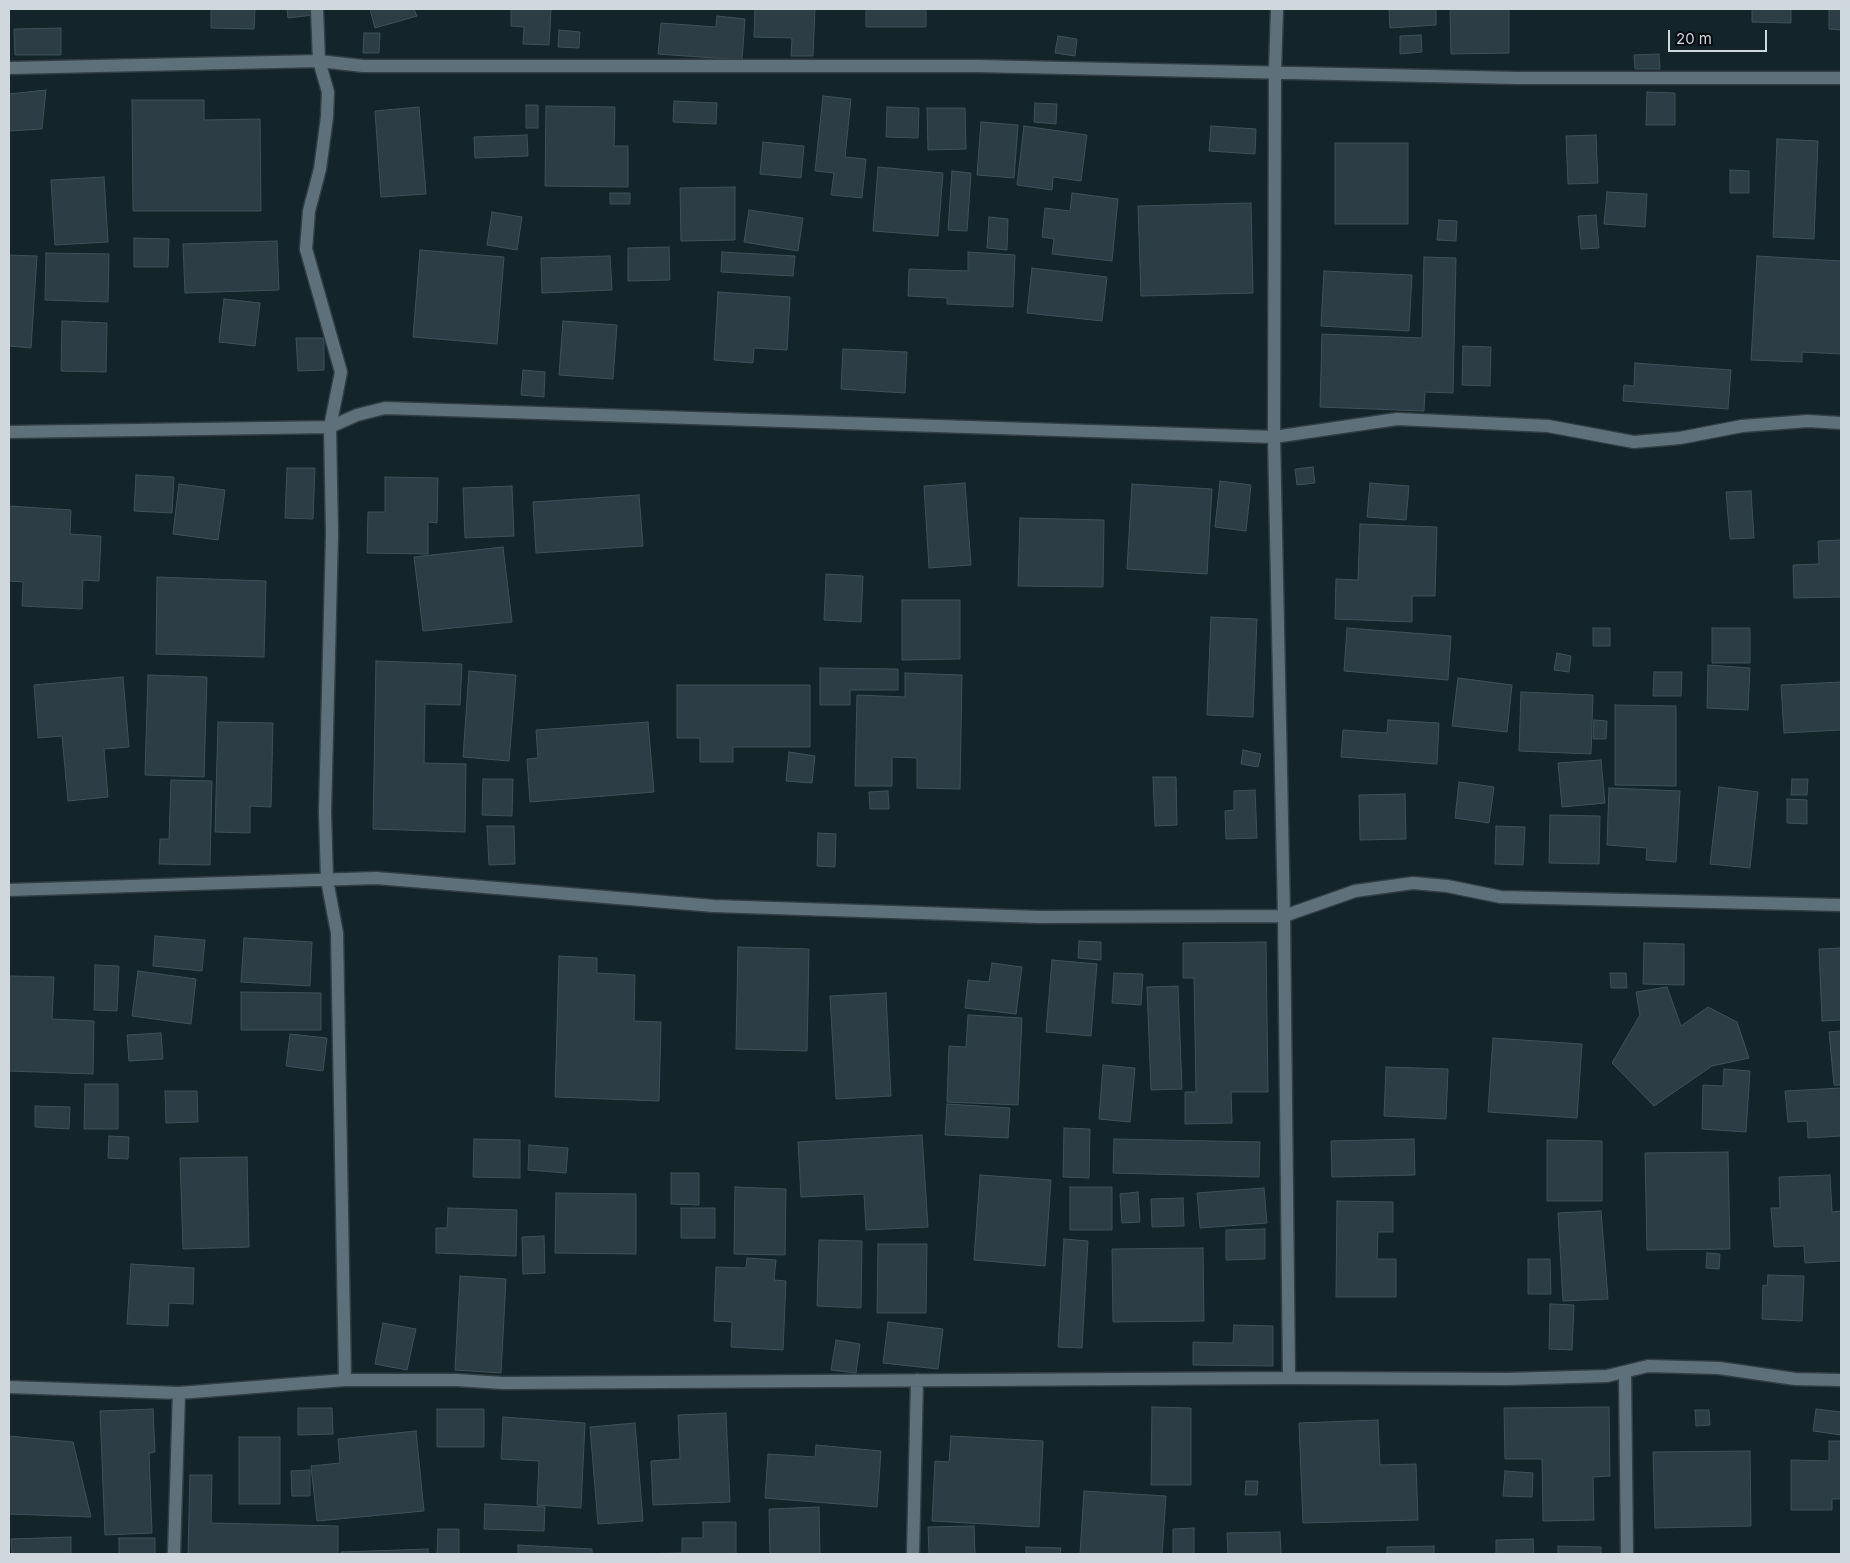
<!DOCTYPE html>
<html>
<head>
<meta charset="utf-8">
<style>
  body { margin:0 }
  #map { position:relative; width:1850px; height:1563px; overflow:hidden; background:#13242b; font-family:Inter,sans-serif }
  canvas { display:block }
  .frame { position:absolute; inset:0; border:10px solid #ced8dd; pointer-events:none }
  .scale { position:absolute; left:1668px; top:30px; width:99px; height:22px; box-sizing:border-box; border:2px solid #ced8dd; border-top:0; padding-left:6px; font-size:15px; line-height:18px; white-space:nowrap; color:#ced8dd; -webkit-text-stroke:4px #060c0f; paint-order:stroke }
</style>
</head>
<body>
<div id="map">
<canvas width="1850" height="1563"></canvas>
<div class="frame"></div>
<div class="scale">20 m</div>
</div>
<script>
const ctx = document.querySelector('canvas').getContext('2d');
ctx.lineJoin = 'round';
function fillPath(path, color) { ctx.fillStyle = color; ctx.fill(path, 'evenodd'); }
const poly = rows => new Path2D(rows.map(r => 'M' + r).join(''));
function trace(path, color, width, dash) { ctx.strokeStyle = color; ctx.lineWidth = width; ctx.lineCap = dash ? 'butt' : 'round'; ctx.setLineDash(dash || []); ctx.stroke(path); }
const building = poly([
  [211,9,255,9,254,29,211,28,211,9],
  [287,9,313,9,313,15,288,18,287,9],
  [370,9,414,9,417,16,375,28,370,9],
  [511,9,551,9,549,45,523,44,524,27,511,26,511,9],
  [755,9,815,9,813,56,791,56,792,38,754,37,755,9],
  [866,9,926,9,926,27,866,27,866,9],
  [1389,9,1436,9,1436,25,1390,28,1389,9],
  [1450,9,1509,9,1509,53,1451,54,1450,9],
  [1752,9,1791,9,1791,23,1752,22,1752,9],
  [1829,9,1841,9,1841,30,1829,29,1829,9],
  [717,16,745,19,742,60,658,54,661,23,716,27,717,16],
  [61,28,61,55,15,55,14,29,61,28],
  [559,30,580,32,579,48,558,47,559,30],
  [364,33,380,33,379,53,363,53,364,33],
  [1421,35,1422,52,1400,54,1400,36,1421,35],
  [1058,36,1077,39,1075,56,1055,53,1058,36],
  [1659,54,1660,69,1635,69,1634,55,1659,54],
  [46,90,42,129,9,131,9,94,46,90],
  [1647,92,1675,93,1675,125,1646,125,1647,92],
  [823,96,851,99,845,157,866,159,862,198,831,195,834,173,815,171,823,96],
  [132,100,204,100,204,120,260,119,261,211,133,211,132,100],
  [674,101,717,103,716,124,673,122,674,101],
  [1035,103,1057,104,1056,124,1034,122,1035,103],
  [526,105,538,105,538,128,526,128,526,105],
  [546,106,615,107,614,146,628,146,628,187,545,186,546,106],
  [419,107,426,194,381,197,375,111,419,107],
  [887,107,919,108,918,138,886,137,887,107],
  [927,108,965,108,966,149,928,150,927,108],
  [981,122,1018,125,1014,178,977,175,981,122],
  [1024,126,1087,135,1081,181,1053,177,1052,190,1017,185,1024,126],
  [1211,126,1256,129,1255,154,1209,151,1211,126],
  [527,135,528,156,475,158,474,137,527,135],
  [1596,135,1598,183,1568,184,1566,136,1596,135],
  [1777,139,1818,141,1814,239,1773,237,1777,139],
  [763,142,804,146,801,178,760,174,763,142],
  [1335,143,1408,143,1408,224,1335,224,1335,143],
  [878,167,943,173,938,236,873,231,878,167],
  [1730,170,1749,171,1749,193,1730,193,1730,170],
  [952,171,971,173,967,231,948,230,952,171],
  [104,177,108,242,55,245,51,180,104,177],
  [735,187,735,240,681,241,680,188,735,187],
  [1607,192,1647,194,1645,227,1604,224,1607,192],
  [610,193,630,193,630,204,610,204,610,193],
  [1072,193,1118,199,1112,261,1052,254,1054,239,1042,237,1045,208,1070,211,1072,193],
  [1251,203,1253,293,1141,296,1138,206,1251,203],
  [749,210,803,218,798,251,744,242,749,210],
  [492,212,522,217,517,250,487,245,492,212],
  [1596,215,1599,248,1581,249,1578,216,1596,215],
  [989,217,1008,219,1007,250,987,248,989,217],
  [1439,220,1457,221,1456,241,1437,240,1439,220],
  [134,238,169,239,168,267,134,267,134,238],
  [277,241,279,290,185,293,183,244,277,241],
  [669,247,670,280,628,281,628,248,669,247],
  [420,250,504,257,497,344,413,337,420,250],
  [722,252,795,256,793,276,721,272,722,252],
  [968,252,1015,255,1013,307,947,304,947,298,908,296,909,269,968,271,968,252],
  [46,253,109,254,108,302,45,300,46,253],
  [9,255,37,256,31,348,9,346,9,255],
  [610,256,612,290,542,293,541,258,610,256],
  [1757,256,1841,261,1841,354,1802,352,1802,362,1751,360,1757,256],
  [1424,257,1456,258,1453,393,1425,392,1424,411,1320,407,1322,334,1422,338,1424,257],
  [1032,268,1107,277,1102,321,1027,313,1032,268],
  [1324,271,1412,275,1409,331,1321,326,1324,271],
  [718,292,790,297,787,350,754,348,753,363,714,360,718,292],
  [224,299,260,303,255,346,219,342,224,299],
  [62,321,107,323,106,372,61,371,62,321],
  [563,321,617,325,613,379,559,375,563,321],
  [296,338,324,338,324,370,298,371,296,338],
  [1463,346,1491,347,1490,386,1462,385,1463,346],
  [843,349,907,352,905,393,841,389,843,349],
  [1635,363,1731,370,1728,409,1623,401,1624,385,1634,386,1635,363],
  [523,370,545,372,544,397,521,395,523,370],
  [1313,467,1315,483,1297,485,1295,469,1313,467],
  [287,468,315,468,313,519,285,518,287,468],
  [136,475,174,477,172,513,134,511,136,475],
  [385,477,438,478,437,523,428,522,428,554,367,553,368,512,385,512,385,477],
  [1220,481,1251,485,1246,531,1215,527,1220,481],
  [965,483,971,565,929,568,924,486,965,483],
  [1370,483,1409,486,1406,520,1367,517,1370,483],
  [179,484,225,490,218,540,173,534,179,484],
  [1132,484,1212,489,1207,574,1127,569,1132,484],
  [512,486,514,536,465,538,463,488,512,486],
  [1751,491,1754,538,1730,539,1726,492,1751,491],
  [639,495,643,546,536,553,533,502,639,495],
  [9,506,71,510,70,534,101,536,99,581,83,580,82,609,22,606,23,582,9,581,9,506],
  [1020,518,1104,520,1103,587,1018,586,1020,518],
  [1360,524,1437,527,1435,596,1412,596,1412,622,1335,619,1336,579,1358,580,1360,524],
  [1841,540,1841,597,1794,598,1793,565,1819,564,1818,541,1841,540],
  [503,547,512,622,423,631,414,557,503,547],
  [826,574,863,576,861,622,824,620,826,574],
  [157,577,266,581,264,657,156,654,157,577],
  [902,600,960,600,960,659,902,660,902,600],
  [1211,617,1257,619,1253,717,1207,715,1211,617],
  [1347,628,1451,636,1448,680,1344,671,1347,628],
  [1593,628,1610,628,1610,646,1593,646,1593,628],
  [1712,628,1750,628,1750,663,1712,663,1712,628],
  [1557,653,1571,656,1569,672,1554,670,1557,653],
  [376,661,462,664,460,705,425,704,424,763,466,764,465,832,373,829,376,661],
  [1708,665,1750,668,1748,710,1707,708,1708,665],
  [820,668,898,669,898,690,850,690,850,705,820,705,820,668],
  [469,671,516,675,509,761,463,757,469,671],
  [1654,672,1682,672,1681,696,1653,696,1654,672],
  [905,673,962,675,960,789,917,788,917,758,892,757,892,786,855,786,857,695,905,697,905,673],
  [148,675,207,677,204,777,145,775,148,675],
  [123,677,129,747,104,749,108,797,68,801,62,736,38,738,34,685,123,677],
  [1458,678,1512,685,1507,732,1452,726,1458,678],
  [1841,682,1841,730,1784,733,1781,685,1841,682],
  [677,685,810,685,810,747,733,747,733,762,700,762,700,738,677,738,677,685],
  [1521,692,1593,695,1591,754,1519,751,1521,692],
  [1615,705,1676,706,1676,786,1615,785,1615,705],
  [1388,720,1439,723,1437,764,1341,757,1343,730,1387,733,1388,720],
  [1594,720,1607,721,1606,739,1593,739,1594,720],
  [218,722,273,723,271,807,250,806,250,833,215,832,218,722],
  [648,722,654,792,530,802,527,759,538,758,536,730,648,722],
  [1243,750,1261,754,1258,767,1241,764,1243,750],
  [789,752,815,756,812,783,786,781,789,752],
  [1601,760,1605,803,1562,807,1558,763,1601,760],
  [1153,777,1176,777,1177,825,1155,826,1153,777],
  [483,779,513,779,512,816,482,815,483,779],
  [1792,779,1808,779,1807,795,1791,795,1792,779],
  [171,780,212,781,210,865,159,864,160,839,169,839,171,780],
  [1459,782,1494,787,1489,823,1455,818,1459,782],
  [1719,787,1758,792,1750,868,1710,864,1719,787],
  [1609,788,1680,791,1676,862,1646,860,1647,848,1607,845,1609,788],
  [1255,790,1257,838,1226,839,1225,811,1234,810,1234,791,1255,790],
  [888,791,889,809,870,809,869,792,888,791],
  [1405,794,1406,839,1360,840,1359,795,1405,794],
  [1787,799,1807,800,1807,824,1787,823,1787,799],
  [1550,815,1600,816,1599,864,1549,863,1550,815],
  [487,826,514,826,515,864,489,865,487,826],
  [1496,826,1525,827,1523,865,1495,864,1496,826],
  [818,833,836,834,835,867,817,866,818,833],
  [155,936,205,940,202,971,153,966,155,936],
  [244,938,312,942,310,986,241,982,244,938],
  [1079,941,1101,942,1101,960,1078,958,1079,941],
  [1266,942,1268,1092,1231,1092,1232,1123,1185,1124,1185,1092,1196,1092,1194,978,1183,978,1183,943,1266,942],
  [1644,943,1684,944,1684,985,1643,984,1644,943],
  [738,947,809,949,807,1051,736,1049,738,947],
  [1841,948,1841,1020,1822,1021,1819,949,1841,948],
  [559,956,597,958,597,973,635,975,634,1021,661,1022,659,1101,555,1097,559,956],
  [1052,960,1097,964,1091,1036,1046,1032,1052,960],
  [992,963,1022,967,1016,1014,965,1008,968,980,989,982,992,963],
  [95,965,119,966,117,1011,94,1010,95,965],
  [138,971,196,979,191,1024,132,1016,138,971],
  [1114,973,1143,974,1141,1005,1112,1003,1114,973],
  [1610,973,1626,973,1627,988,1611,988,1610,973],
  [9,976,54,977,52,1019,94,1021,93,1074,9,1071,9,976],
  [1178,986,1182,1089,1151,1090,1147,987,1178,986],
  [1667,987,1681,1026,1708,1007,1737,1022,1749,1058,1712,1066,1654,1106,1612,1063,1640,1015,1636,992,1667,987],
  [241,992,321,993,321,1030,241,1030,241,992],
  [886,993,891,1096,836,1099,830,996,886,993],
  [968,1015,1022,1018,1018,1105,947,1102,949,1046,966,1047,968,1015],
  [1841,1031,1841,1085,1834,1085,1829,1032,1841,1031],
  [161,1033,163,1059,129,1061,127,1035,161,1033],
  [290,1034,327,1038,323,1071,286,1066,290,1034],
  [1493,1038,1582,1044,1577,1118,1488,1112,1493,1038],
  [1103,1065,1135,1068,1130,1122,1099,1119,1103,1065],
  [1386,1067,1448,1069,1446,1119,1384,1116,1386,1067],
  [1724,1069,1750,1071,1746,1132,1702,1129,1703,1085,1723,1086,1724,1069],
  [85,1084,118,1084,118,1129,84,1129,85,1084],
  [1841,1088,1841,1136,1808,1138,1807,1121,1788,1122,1785,1091,1841,1088],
  [165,1091,197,1091,198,1122,166,1123,165,1091],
  [947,1104,1010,1108,1008,1138,945,1135,947,1104],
  [35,1106,70,1107,69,1129,35,1127,35,1106],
  [1064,1128,1090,1129,1089,1178,1063,1177,1064,1128],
  [922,1135,928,1227,866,1230,864,1194,801,1197,798,1142,922,1135],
  [109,1136,129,1137,128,1159,108,1158,109,1136],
  [474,1139,520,1140,520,1178,473,1177,474,1139],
  [1114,1139,1260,1142,1259,1177,1113,1173,1114,1139],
  [1414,1139,1415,1175,1332,1177,1331,1141,1414,1139],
  [1547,1140,1602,1141,1602,1201,1547,1201,1547,1140],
  [529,1145,568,1148,566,1173,528,1170,529,1145],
  [1728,1152,1730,1249,1647,1250,1645,1153,1728,1152],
  [247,1157,249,1247,183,1249,180,1158,247,1157],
  [671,1173,699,1173,699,1205,671,1204,671,1173],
  [980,1175,1051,1180,1045,1266,974,1260,980,1175],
  [1830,1175,1832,1212,1841,1211,1841,1261,1805,1263,1804,1246,1774,1247,1771,1208,1780,1208,1779,1177,1830,1175],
  [735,1187,786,1189,785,1255,734,1254,735,1187],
  [1070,1187,1112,1187,1112,1230,1070,1230,1070,1187],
  [1264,1188,1267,1223,1200,1228,1197,1193,1264,1188],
  [1138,1192,1140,1222,1122,1223,1120,1194,1138,1192],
  [556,1193,636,1194,636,1254,555,1253,556,1193],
  [1183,1198,1184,1226,1152,1227,1151,1199,1183,1198],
  [1337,1201,1393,1202,1393,1232,1378,1232,1377,1259,1396,1259,1396,1297,1336,1297,1337,1201],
  [448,1208,517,1210,516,1256,436,1253,436,1228,447,1228,448,1208],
  [681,1208,715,1208,715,1238,681,1238,681,1208],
  [1601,1211,1608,1299,1563,1301,1558,1213,1601,1211],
  [1265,1229,1265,1259,1226,1260,1226,1230,1265,1229],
  [544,1236,545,1273,523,1274,522,1237,544,1236],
  [1064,1239,1088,1241,1082,1348,1058,1347,1064,1239],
  [819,1240,862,1241,861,1308,817,1306,819,1240],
  [878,1244,927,1244,926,1313,877,1313,878,1244],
  [1203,1248,1204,1321,1113,1322,1112,1249,1203,1248],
  [1707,1253,1720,1254,1719,1269,1706,1268,1707,1253],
  [747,1258,776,1260,774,1280,786,1281,783,1350,731,1347,732,1322,714,1321,716,1267,746,1268,747,1258],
  [1528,1259,1550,1259,1551,1294,1528,1294,1528,1259],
  [131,1264,194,1268,193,1304,169,1303,168,1326,127,1324,131,1264],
  [1768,1275,1804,1276,1802,1321,1762,1319,1763,1285,1767,1286,1768,1275],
  [460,1276,506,1279,501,1373,455,1370,460,1276],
  [1550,1304,1574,1305,1572,1350,1549,1349,1550,1304],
  [888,1322,943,1329,938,1369,883,1363,888,1322],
  [383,1323,416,1329,407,1370,375,1364,383,1323],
  [1234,1325,1273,1326,1273,1366,1193,1365,1193,1342,1233,1343,1234,1325],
  [836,1340,860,1344,856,1373,831,1370,836,1340],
  [1152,1407,1191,1408,1191,1485,1151,1485,1152,1407],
  [1609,1407,1610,1476,1593,1477,1594,1520,1543,1521,1542,1459,1505,1459,1504,1408,1609,1407],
  [298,1408,332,1408,333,1434,298,1435,298,1408],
  [153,1409,155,1452,149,1453,152,1533,105,1535,100,1411,153,1409],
  [437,1409,484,1409,484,1447,437,1447,437,1409],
  [1816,1409,1841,1412,1841,1435,1813,1431,1816,1409],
  [1695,1410,1709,1410,1710,1425,1696,1426,1695,1410],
  [726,1413,730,1502,653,1505,651,1461,680,1459,678,1415,726,1413],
  [503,1417,585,1423,581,1508,537,1505,539,1461,501,1459,503,1417],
  [1378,1420,1380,1465,1416,1464,1418,1520,1303,1523,1299,1423,1378,1420],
  [635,1423,643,1521,598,1524,590,1427,635,1423],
  [416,1431,424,1511,317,1521,311,1466,340,1463,338,1439,416,1431],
  [9,1436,73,1442,91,1517,9,1514,9,1436],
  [951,1436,1043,1441,1039,1527,932,1521,935,1461,949,1462,951,1436],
  [239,1437,280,1437,280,1504,239,1504,239,1437],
  [1829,1441,1841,1441,1841,1499,1832,1499,1832,1510,1791,1510,1791,1460,1829,1461,1829,1441],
  [816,1445,881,1451,877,1507,765,1498,768,1454,815,1457,816,1445],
  [1750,1451,1751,1526,1655,1528,1653,1452,1750,1451],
  [310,1470,310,1496,292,1496,291,1471,310,1470],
  [1505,1471,1533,1473,1532,1497,1503,1496,1505,1471],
  [190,1475,212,1475,211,1523,338,1526,338,1554,188,1554,190,1475],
  [1246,1481,1258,1481,1257,1495,1245,1495,1246,1481],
  [1084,1491,1166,1496,1162,1554,1080,1554,1084,1491],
  [485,1504,545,1507,544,1531,484,1529,485,1504],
  [819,1507,820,1554,770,1554,769,1509,819,1507],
  [703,1522,736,1522,736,1554,629,1554,682,1553,682,1538,703,1538,703,1522],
  [974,1526,975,1554,929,1554,928,1527,974,1526],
  [1194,1528,1194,1554,1173,1554,1173,1529,1194,1528],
  [438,1529,459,1529,459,1554,437,1554,438,1529],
  [1280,1532,1281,1554,1228,1554,1227,1533,1280,1532],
  [71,1537,71,1554,12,1554,11,1539,71,1537],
  [119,1538,155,1538,155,1554,119,1554,119,1538],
  [1533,1539,1534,1554,1496,1554,1496,1540,1533,1539],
  [518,1545,592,1549,592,1554,518,1554,518,1545],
  [1434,1546,1434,1554,1387,1554,1387,1547,1434,1546],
  [1558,1546,1601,1547,1601,1554,1558,1554,1558,1546],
  [1026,1547,1061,1548,1060,1554,1026,1554,1026,1547],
  [428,1549,428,1554,341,1554,341,1552,428,1549]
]);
fillPath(building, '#2c3d45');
trace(building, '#3f5159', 1);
const minor = poly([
  [317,9,319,61,328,92,327,117,320,169,309,211,306,249,341,372,330,427,332,534,325,812,327,880,337,933,345,1380],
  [1277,9,1275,71,1274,437,1284,916,1289,1378],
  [9,68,319,61,363,66,976,66,1518,78,1841,78],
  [9,432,330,427,357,415,385,408,1274,437,1397,419,1548,426,1634,442,1680,438,1742,426,1808,421,1841,423],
  [9,890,376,878,714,906,1039,917,1284,916,1355,891,1413,883,1447,886,1501,897,1841,905],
  [1625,1372,1627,1554],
  [9,1387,179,1393,345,1380,456,1380,503,1383,1289,1378,1508,1379,1607,1376,1648,1366,1719,1368,1795,1379,1841,1380],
  [174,1554,179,1393],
  [913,1554,917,1380]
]);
trace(minor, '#323e44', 15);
trace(minor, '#5e717a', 12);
</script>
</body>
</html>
